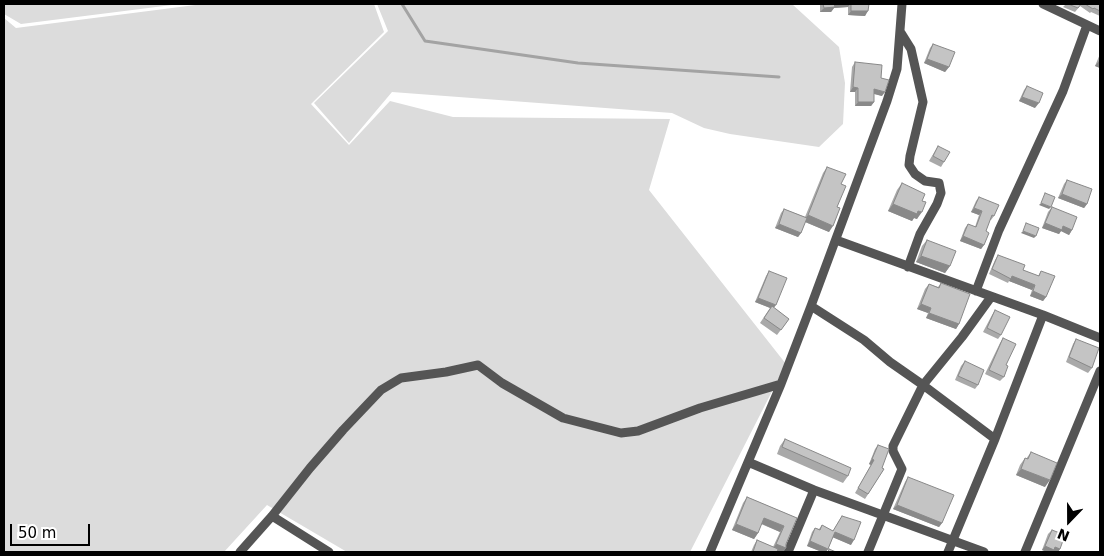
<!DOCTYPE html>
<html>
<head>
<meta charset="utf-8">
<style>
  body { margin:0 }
  #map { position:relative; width:1104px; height:556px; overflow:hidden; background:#fff; font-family:"DejaVu Sans",sans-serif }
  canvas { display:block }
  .frame { position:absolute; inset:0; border:5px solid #000; pointer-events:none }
  .north { position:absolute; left:1044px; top:496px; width:50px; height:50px; -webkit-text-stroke:4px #fff; paint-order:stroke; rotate:202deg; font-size:14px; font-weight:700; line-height:20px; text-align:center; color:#000 }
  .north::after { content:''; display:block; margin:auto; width:18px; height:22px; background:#000; clip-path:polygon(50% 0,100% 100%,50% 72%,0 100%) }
  .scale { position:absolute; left:10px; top:524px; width:80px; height:22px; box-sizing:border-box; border:2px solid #000; border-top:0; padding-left:6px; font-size:15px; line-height:18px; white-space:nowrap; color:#000; -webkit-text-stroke:4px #fff; paint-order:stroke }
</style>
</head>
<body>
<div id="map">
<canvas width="1104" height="556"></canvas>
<div class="frame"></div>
<div class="north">N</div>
<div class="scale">50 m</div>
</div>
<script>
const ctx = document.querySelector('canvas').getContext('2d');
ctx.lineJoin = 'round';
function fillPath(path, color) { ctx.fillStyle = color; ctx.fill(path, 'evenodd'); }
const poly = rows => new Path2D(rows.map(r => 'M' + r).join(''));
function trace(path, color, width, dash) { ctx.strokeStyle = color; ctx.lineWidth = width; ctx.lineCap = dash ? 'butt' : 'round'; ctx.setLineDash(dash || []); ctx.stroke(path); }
fillPath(poly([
  [4,4,180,4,21,24,4,14],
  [203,4,374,4,384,32,311,104,349,145,390,101,453,117,670,119,649,190,786,364,690,552,347,552,267,505,224,552,4,552,4,18,16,28],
  [377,4,792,4,839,47,845,83,843,124,819,147,730,134,704,128,672,113,392,92,349,143,314,103,388,31]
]), '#dcdcdc');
trace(poly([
  [402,4,425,41,578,63,779,77]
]), '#a3a3a3', 3);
trace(poly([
  [1043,4,1100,31],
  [901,33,911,49,923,102,910,156,909,165,915,174,925,181,939,183,941,193,937,204,920,234,908,267],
  [836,240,1043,315,1100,338],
  [976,291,999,230,1063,91,1087,25],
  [811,306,864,340,890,362,923,385,995,439],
  [748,462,814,490,984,552],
  [272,516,329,552],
  [240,552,272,516,310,468,343,430,381,390,401,378,446,372,478,365,502,383,563,418,621,433,638,431,700,408,781,384],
  [710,552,781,384,811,306,887,101,897,69,902,4],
  [788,552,814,490],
  [868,552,902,469,893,451,893,446,923,385,962,337,991,297],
  [948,552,995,439,1043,315],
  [1025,552,1100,371]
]), '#555', 9);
fillPath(poly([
  [820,4,869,4,865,16,848,15,848,7,834,8,831,12,820,12],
  [1066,4,1100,4,1100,16,1091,12,1090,13,1080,6,1075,12,1063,7],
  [933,44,949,67,945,72,924,63,930,48],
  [1100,54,1100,68,1095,66],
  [855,62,881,78,882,96,874,94,874,102,871,106,855,106,855,92,850,92,852,67],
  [1027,86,1035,108,1019,101,1024,90],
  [938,146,944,162,941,167,929,161],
  [827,167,841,184,837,207,829,232,805,222,801,233,798,237,775,228,781,213,784,209,805,217,823,173],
  [1067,180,1087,204,1084,208,1058,198,1064,184],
  [902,183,922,201,917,219,914,218,912,221,888,211,897,190],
  [979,197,994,216,991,220,990,220,986,231,984,245,981,249,960,241,965,228,968,224,975,227,979,215,971,212,976,201],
  [1052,207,1072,230,1069,235,1061,231,1059,234,1042,228,1048,212],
  [927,240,950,266,945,273,916,262,922,246],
  [998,255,1023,270,1038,276,1041,271,1046,297,1043,301,1030,296,1032,290,1009,281,1008,283,989,274,995,260],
  [769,271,774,308,789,319,777,335,760,323,770,308,755,302,766,276],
  [941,283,959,324,956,329,926,318,928,313,917,309,925,289,929,284,938,287],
  [995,310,1001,335,998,339,983,332,992,315],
  [1003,338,1006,365,1004,377,1000,381,985,374,1000,343],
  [1076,339,1092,368,1088,373,1066,362,1073,344],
  [965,361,978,385,975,389,955,380,961,366],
  [785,439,848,476,843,483,777,454,780,446],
  [878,445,882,468,884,469,865,499,855,493,871,465,869,464,875,449],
  [1031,452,1045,487,1016,475,1020,465,1025,458,1026,459],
  [908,477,942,523,939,527,893,509,905,482],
  [747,497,797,518,786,544,786,548,783,552,751,552,754,545,757,540,773,547,780,532,761,524,758,533,754,539,732,530,743,503],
  [842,516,851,545,833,537,828,549,826,552,822,552,807,546,812,532,815,528,819,529,822,525,833,531],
  [1052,530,1060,549,1058,552,1047,552,1042,550,1048,534]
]), '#a9a9a9');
fillPath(poly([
  [834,4,850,4,848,7,834,8,831,12,820,12,824,8],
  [851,11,868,11,865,16,848,15],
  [927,59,949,67,945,72,924,63],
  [1099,61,1100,62,1100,68,1095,66],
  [853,87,858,88,855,92,850,92],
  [874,89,885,92,882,96,871,93],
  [1022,97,1039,103,1035,108,1019,101],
  [858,102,874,102,871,106,855,106],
  [1062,194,1087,204,1084,208,1058,198],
  [1041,203,1051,207,1049,209,1039,205],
  [893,204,918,211,922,212,917,219,914,218,912,221,888,211],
  [974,208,982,211,979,215,971,212],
  [808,215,833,226,829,232,803,221],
  [1045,223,1063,226,1072,230,1069,235,1061,231,1059,234,1042,228],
  [779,224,801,233,798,237,775,228],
  [1023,231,1036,236,1034,238,1021,233],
  [963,236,984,245,981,249,960,241],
  [921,256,950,266,945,273,916,262],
  [1012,276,1035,285,1032,290,1009,281],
  [1033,291,1046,297,1043,301,1030,296],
  [758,298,776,305,773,309,755,302],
  [921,304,931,308,928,313,917,309],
  [929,313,959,324,956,329,926,318],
  [872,459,874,460,871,465,869,464],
  [1021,469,1050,480,1045,487,1016,475],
  [897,505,942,523,939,527,893,509],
  [764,518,784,526,780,532,760,523],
  [736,524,758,533,754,539,732,530],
  [835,532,854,540,851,545,832,537],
  [810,541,828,549,826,552,822,552,807,546],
  [776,544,786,548,783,552,778,552,772,550],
  [1045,546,1055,547,1060,549,1058,552,1047,552,1042,550]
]), '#898989');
const building = poly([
  [823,4,834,4,835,7,824,8,823,4],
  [851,4,869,4,868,11,851,11,851,4],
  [1068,4,1081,4,1078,8,1068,4],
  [1085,4,1100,4,1100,11,1094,8,1093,9,1085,4],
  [933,44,955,52,949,67,927,59,933,44],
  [855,62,882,65,881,78,889,80,885,92,874,89,874,102,858,102,858,88,853,87,855,62],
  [1027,86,1043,93,1039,103,1022,97,1027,86],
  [938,146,950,152,944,162,933,156,938,146],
  [827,167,846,174,841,184,846,186,837,207,840,208,833,226,808,215,827,167],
  [1067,180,1092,189,1087,204,1062,194,1067,180],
  [902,183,925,194,922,201,926,202,922,212,918,211,917,214,893,204,902,183],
  [1045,193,1055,197,1051,207,1041,203,1045,193],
  [979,197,999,205,994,216,992,215,986,231,989,233,984,245,963,236,968,224,976,227,982,211,974,208,979,197],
  [1052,207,1077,217,1072,230,1063,226,1062,230,1045,223,1052,207],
  [784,209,807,218,801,233,779,224,784,209],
  [1026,223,1039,228,1036,236,1023,231,1026,223],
  [927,240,956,251,950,266,921,256,927,240],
  [998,255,1025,265,1023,270,1039,276,1041,271,1055,276,1046,297,1033,291,1035,285,1012,276,1011,279,992,269,998,255],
  [769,271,787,278,776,305,758,298,769,271],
  [941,283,970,294,959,324,929,313,931,308,921,304,929,284,939,288,941,283],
  [772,306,789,319,781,330,764,318,772,306],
  [995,310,1010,317,1001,335,987,328,995,310],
  [1003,338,1016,344,1006,365,1008,366,1004,377,989,370,1003,338],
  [1076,339,1099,348,1092,368,1069,357,1076,339],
  [965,361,984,370,978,385,958,376,965,361],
  [785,439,851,468,848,476,782,447,785,439],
  [878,445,889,449,882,468,884,469,868,494,858,488,874,460,872,459,878,445],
  [1031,452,1057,463,1050,480,1021,469,1025,458,1028,459,1031,452],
  [908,477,954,495,942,523,897,505,908,477],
  [747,497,797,518,786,544,786,548,776,544,784,526,764,518,758,533,736,524,747,497],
  [842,516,861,522,854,540,835,532,828,549,810,541,815,528,820,530,822,525,833,531,842,516],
  [1052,530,1065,535,1060,549,1055,547,1054,550,1045,546,1052,530],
  [757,540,778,549,777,552,753,552,757,540],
  [829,549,836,552,828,552,829,549]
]);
fillPath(building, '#c4c4c4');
trace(building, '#898989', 1);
</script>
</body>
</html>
